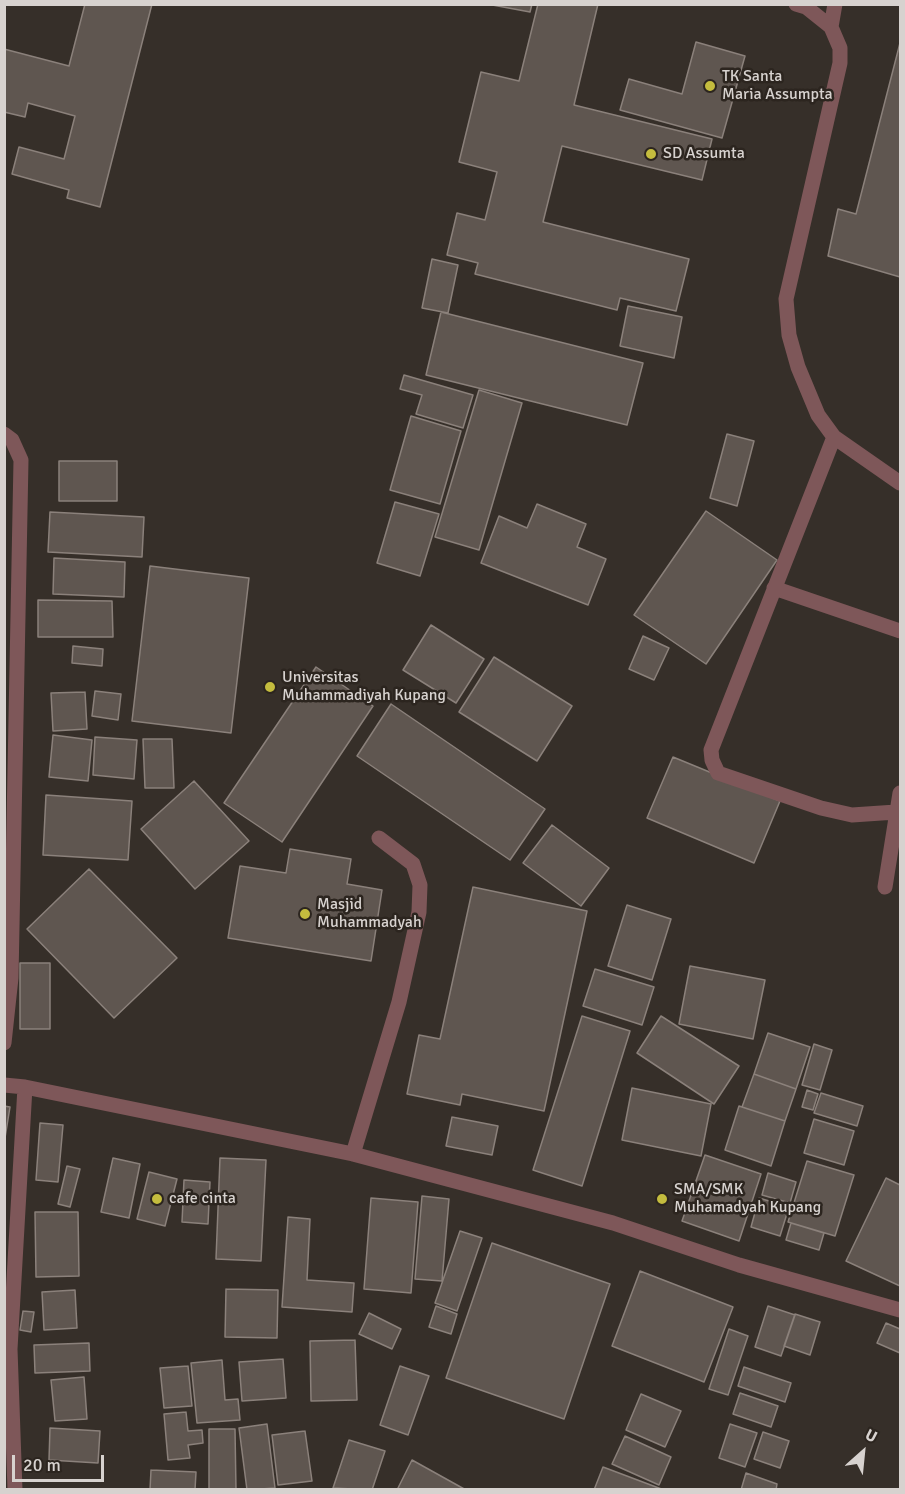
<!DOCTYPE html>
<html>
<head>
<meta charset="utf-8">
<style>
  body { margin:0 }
  #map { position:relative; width:905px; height:1494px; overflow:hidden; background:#362f29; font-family:Signika,sans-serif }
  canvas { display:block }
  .frame { position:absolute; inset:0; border:6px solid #d7d2cf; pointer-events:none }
  .north { position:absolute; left:833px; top:1422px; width:60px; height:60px; -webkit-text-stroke:4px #2c251f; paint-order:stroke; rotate:27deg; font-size:16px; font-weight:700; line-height:24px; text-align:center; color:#d7d2cf }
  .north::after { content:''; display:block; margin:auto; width:21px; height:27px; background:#d7d2cf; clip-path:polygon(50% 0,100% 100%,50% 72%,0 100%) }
  .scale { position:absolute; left:12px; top:1455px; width:92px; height:27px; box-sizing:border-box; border:3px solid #d7d2cf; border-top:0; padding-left:8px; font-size:18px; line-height:21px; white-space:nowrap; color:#d7d2cf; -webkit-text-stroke:4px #2c251f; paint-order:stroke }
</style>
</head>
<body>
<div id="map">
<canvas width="905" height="1494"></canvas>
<div class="frame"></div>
<div class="north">U</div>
<div class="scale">20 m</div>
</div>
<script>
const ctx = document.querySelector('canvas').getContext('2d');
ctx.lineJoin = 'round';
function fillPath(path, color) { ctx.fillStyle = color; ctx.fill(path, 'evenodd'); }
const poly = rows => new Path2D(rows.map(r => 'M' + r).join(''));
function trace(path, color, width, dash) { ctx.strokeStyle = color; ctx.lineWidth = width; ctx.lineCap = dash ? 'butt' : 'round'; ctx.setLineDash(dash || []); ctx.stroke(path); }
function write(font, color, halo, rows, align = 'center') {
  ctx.font = font + ' Signika,sans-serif'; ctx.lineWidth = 5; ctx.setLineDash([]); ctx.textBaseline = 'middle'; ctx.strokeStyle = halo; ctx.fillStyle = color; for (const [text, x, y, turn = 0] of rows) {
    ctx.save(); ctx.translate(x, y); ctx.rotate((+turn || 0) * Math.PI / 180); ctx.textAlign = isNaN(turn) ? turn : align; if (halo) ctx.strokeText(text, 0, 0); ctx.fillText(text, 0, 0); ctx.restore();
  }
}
const building = poly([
  [85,4,152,4,100,207,67,198,69,190,12,174,19,147,64,159,75,116,28,103,25,117,4,112,4,49,69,66,85,4],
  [487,4,532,4,530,12,487,4],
  [538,4,598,4,574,105,712,139,702,180,562,146,543,222,689,259,676,311,620,298,617,310,475,274,478,263,447,255,457,213,485,220,497,172,459,162,481,72,519,81,538,4],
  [696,42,745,56,722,138,620,110,629,79,682,94,696,42],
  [900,43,900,277,828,256,838,209,856,214,900,43],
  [432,259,458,265,448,313,422,308,432,259],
  [628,306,682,317,674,358,620,346,628,306],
  [441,312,643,363,627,425,426,375,441,312],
  [404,375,473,395,463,428,416,414,422,395,400,389,404,375],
  [479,390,522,403,479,550,435,537,479,390],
  [411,416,461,431,440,504,390,490,411,416],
  [727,434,754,441,737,506,710,498,727,434],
  [59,461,117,461,117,501,59,501,59,461],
  [395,502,439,514,420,576,377,563,395,502],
  [537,504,586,524,577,547,606,559,588,605,481,563,499,516,527,528,537,504],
  [706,511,777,560,706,664,634,615,706,511],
  [50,512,144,517,142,557,48,552,50,512],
  [54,558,125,562,124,597,53,594,54,558],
  [150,566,249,578,231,733,132,721,150,566],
  [38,600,112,601,113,637,38,637,38,600],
  [431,625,484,659,456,703,403,670,431,625],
  [643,636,669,648,654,680,629,669,643,636],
  [73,646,103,649,102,666,72,663,73,646],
  [494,657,572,706,537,761,459,712,494,657],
  [316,667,373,706,282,842,224,803,316,667],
  [95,691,121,694,118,720,92,716,95,691],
  [85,692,87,729,53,731,51,693,85,692],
  [391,704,545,809,510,860,357,756,391,704],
  [53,735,92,740,88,781,49,777,53,735],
  [95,737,137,740,134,779,93,775,95,737],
  [143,739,172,739,174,788,145,788,143,739],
  [673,757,780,801,754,863,647,818,673,757],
  [194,781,249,841,195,889,141,829,194,781],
  [46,795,132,801,128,860,43,855,46,795],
  [552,825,609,868,581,906,523,863,552,825],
  [290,849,351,859,347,884,382,890,371,961,228,938,240,866,286,873,290,849],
  [89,869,177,958,114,1018,27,929,89,869],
  [473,887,587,911,544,1111,462,1094,460,1105,407,1094,419,1035,440,1039,473,887],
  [627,905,671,919,652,980,608,966,627,905],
  [20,963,50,963,50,1029,20,1029,20,963],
  [690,966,765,980,753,1039,679,1024,690,966],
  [595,969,654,987,642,1025,583,1006,595,969],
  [582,1016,630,1031,582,1186,533,1170,582,1016],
  [661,1016,739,1066,714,1104,637,1053,661,1016],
  [768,1033,810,1047,796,1089,754,1074,768,1033],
  [814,1044,832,1050,820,1090,802,1085,814,1044],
  [754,1074,796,1089,785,1121,742,1107,754,1074],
  [632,1088,711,1104,701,1156,622,1140,632,1088],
  [807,1090,818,1094,813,1110,802,1107,807,1090],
  [821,1093,863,1106,857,1126,814,1113,821,1093],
  [4,1106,10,1107,4,1144,4,1106],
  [739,1106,785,1121,771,1166,725,1150,739,1106],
  [452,1117,498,1126,492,1155,446,1146,452,1117],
  [814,1119,854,1131,844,1165,804,1153,814,1119],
  [40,1123,63,1125,58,1182,36,1180,40,1123],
  [705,1155,761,1174,739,1241,682,1221,705,1155],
  [113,1158,140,1164,129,1218,101,1212,113,1158],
  [220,1158,266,1160,261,1261,216,1259,220,1158],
  [807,1161,854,1175,835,1236,788,1222,807,1161],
  [67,1166,80,1169,70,1207,58,1204,67,1166],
  [149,1172,177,1179,165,1226,137,1219,149,1172],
  [768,1173,796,1182,790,1203,762,1195,768,1173],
  [886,1178,900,1185,900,1286,846,1261,886,1178],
  [184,1180,210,1182,208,1224,182,1222,184,1180],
  [422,1196,449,1199,442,1281,415,1279,422,1196],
  [371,1198,418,1202,411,1293,364,1289,371,1198],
  [759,1198,789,1207,780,1236,751,1227,759,1198],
  [35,1212,78,1212,79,1276,36,1277,35,1212],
  [288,1217,310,1219,307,1280,354,1283,352,1312,282,1307,288,1217],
  [791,1223,824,1233,819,1250,786,1240,791,1223],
  [460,1231,482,1238,457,1311,435,1303,460,1231],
  [492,1243,610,1284,564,1419,446,1378,492,1243],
  [640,1271,733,1307,704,1382,612,1346,640,1271],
  [226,1289,278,1290,277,1338,225,1337,226,1289],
  [75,1290,77,1328,44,1330,42,1292,75,1290],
  [436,1306,457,1314,451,1334,429,1327,436,1306],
  [768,1306,795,1315,781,1356,755,1347,768,1306],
  [23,1311,34,1312,31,1332,20,1330,23,1311],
  [369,1313,401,1329,392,1349,359,1334,369,1313],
  [795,1314,820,1322,810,1355,784,1346,795,1314],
  [886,1323,900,1329,900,1353,877,1343,886,1323],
  [729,1329,748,1336,728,1395,709,1389,729,1329],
  [355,1340,357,1400,311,1401,310,1341,355,1340],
  [89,1343,90,1371,35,1373,34,1345,89,1343],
  [283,1359,286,1398,242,1401,239,1362,283,1359],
  [222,1360,225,1400,238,1399,240,1420,197,1423,191,1363,222,1360],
  [188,1366,192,1406,164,1408,160,1368,188,1366],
  [400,1366,429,1376,408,1435,380,1425,400,1366],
  [744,1367,791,1383,785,1402,738,1386,744,1367],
  [84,1377,87,1419,55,1421,51,1380,84,1377],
  [740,1393,778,1406,771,1427,733,1414,740,1393],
  [641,1394,681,1411,665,1447,626,1430,641,1394],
  [186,1412,188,1431,202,1430,203,1443,188,1445,190,1458,168,1460,164,1414,186,1412],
  [267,1424,275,1488,247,1490,239,1428,267,1424],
  [730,1424,757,1433,745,1467,719,1458,730,1424],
  [50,1428,100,1431,98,1463,49,1460,50,1428],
  [209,1429,235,1429,236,1490,209,1490,209,1429],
  [305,1431,312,1481,278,1485,272,1435,305,1431],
  [763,1432,789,1441,780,1468,754,1459,763,1432],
  [625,1436,671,1457,659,1485,612,1464,625,1436],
  [349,1440,385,1451,372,1490,333,1488,349,1440],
  [412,1460,466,1490,397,1490,412,1460],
  [603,1467,664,1490,594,1490,603,1467],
  [151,1470,196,1472,195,1490,150,1490,151,1470],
  [746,1473,777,1484,776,1490,741,1490,746,1473]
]);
fillPath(building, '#5f5650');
trace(building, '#8b817b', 1.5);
trace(poly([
  [796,4,806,7,831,27,840,48,840,63,786,299,789,335,798,367,818,415,834,437,900,483],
  [831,27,835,4],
  [4,434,12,440,21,460,11,978,4,1043],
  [834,437,711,750,712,760,718,773,821,808,852,815,896,812],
  [774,588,900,631],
  [885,887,900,793],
  [4,1085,25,1087,353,1154,613,1223,739,1265,900,1310],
  [353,1154,399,1002,419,912,420,885,413,864,379,838],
  [15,1490,10,1349,25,1087]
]), '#7e5759', 15);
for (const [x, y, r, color] of [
  [710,86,6,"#c4bc3e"],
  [651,154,6,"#c4bc3e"],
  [270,687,6,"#c4bc3e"],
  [305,914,6,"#c4bc3e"],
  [157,1199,6,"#c4bc3e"],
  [662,1199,6,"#c4bc3e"]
]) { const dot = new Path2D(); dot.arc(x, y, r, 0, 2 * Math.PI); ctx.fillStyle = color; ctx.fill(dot); trace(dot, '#2c251f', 2); }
write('16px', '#d7d2cf', '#2c251f', [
  ["TK Santa",722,77],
  ["Maria Assumpta",722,95],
  ["SD Assumta",663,154],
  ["Universitas",282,678],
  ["Muhammadiyah Kupang",282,696],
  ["Masjid",317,905],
  ["Muhammadyah",317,923],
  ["SMA/SMK",674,1190],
  ["Muhamadyah Kupang",674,1208],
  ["cafe cinta",169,1199]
], 'left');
</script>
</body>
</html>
